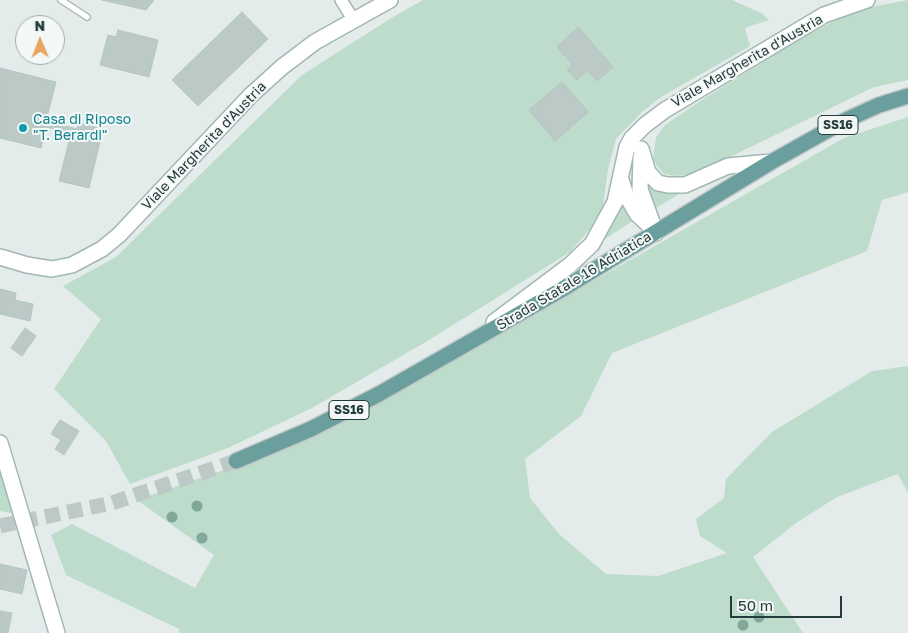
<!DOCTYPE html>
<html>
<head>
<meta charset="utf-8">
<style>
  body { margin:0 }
  #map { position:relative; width:908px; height:633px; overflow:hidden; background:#e3ecea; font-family:"Golos Text",sans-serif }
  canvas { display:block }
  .north { position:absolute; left:15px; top:15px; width:50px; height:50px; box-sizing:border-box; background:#f3f8f7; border:1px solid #a0adac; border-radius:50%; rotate:359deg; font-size:14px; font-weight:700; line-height:20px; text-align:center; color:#243c3b }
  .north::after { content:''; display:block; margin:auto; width:18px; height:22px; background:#eaa463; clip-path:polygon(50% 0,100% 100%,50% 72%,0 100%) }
  .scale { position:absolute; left:730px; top:596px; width:112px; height:22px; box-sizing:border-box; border:2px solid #243c3b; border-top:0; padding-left:6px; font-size:15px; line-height:18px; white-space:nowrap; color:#243c3b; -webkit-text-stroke:4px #f3f8f7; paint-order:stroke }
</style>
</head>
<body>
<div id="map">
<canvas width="908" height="633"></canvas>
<div class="north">N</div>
<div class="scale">50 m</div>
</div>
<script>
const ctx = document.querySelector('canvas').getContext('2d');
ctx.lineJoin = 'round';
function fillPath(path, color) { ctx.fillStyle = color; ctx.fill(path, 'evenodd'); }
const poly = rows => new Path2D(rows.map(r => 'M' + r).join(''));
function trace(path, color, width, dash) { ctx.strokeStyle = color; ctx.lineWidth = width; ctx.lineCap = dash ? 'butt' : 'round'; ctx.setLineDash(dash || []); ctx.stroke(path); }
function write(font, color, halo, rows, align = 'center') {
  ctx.font = font + ' "Golos Text",sans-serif'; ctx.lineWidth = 4; ctx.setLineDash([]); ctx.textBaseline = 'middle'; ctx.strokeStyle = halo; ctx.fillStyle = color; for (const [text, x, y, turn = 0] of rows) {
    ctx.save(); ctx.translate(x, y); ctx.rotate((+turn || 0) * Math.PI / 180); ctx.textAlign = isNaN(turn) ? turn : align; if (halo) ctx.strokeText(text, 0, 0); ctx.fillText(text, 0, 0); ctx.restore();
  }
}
fillPath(poly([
  [423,0,732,0,763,14,769,20,745,28,750,46,661,97,642,112,616,139,608,169,603,206,590,229,570,252,429,340,312,408,228,448,130,484,106,441,54,389,101,319,63,286,116,257,302,75,393,17],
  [908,0,908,80,874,87,695,174,674,176,664,174,657,166,653,159,656,137,665,125,708,96,810,33,856,10],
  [908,117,908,192,882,200,867,251,612,353,581,416,525,459,530,498,559,534,606,574,658,576,727,553,700,536,696,519,724,498,726,479,772,432,872,371,908,366,908,493,898,474,837,497,796,523,753,557,803,633,179,633,179,629,66,575,51,535,72,524,195,588,214,555,137,500,227,469,357,416,844,138],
  [647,184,665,190,682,192,653,210],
  [621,193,634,220,602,241,615,219],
  [0,470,12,513,0,511]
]), '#bddccc');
const building = poly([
  [102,0,154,0,146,10,102,0],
  [242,12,268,39,198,106,172,80,242,12],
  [578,27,613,67,597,81,587,70,577,80,567,70,573,65,557,47,578,27],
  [118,30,158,40,149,77,100,65,108,35,116,37,118,30],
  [0,68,56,82,46,121,77,129,78,123,103,129,89,188,59,181,71,133,46,127,41,148,0,138,0,68],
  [562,82,588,112,555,141,529,110,562,82],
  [0,289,16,293,15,300,33,304,30,321,0,314,0,289],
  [25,328,36,336,22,356,11,348,25,328],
  [60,420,79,431,64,455,55,449,61,440,51,434,60,420],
  [0,564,27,570,22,594,0,589,0,564],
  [0,611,12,613,8,633,0,633,0,611]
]);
fillPath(building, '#bbc9c7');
trace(building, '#b5c5c2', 1);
trace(poly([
  [0,526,112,503,236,461]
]), '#bdc9c7', 15, [15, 8]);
const lane = poly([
  [61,0,87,17]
]);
const street = poly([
  [341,0,353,19]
]);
const secondary = poly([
  [641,149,648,172,658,183,668,185,685,185,728,166,771,162],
  [641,157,640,189,656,233],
  [621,180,626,195,637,214,652,228],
  [0,257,27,265,52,269,72,265,102,249,119,235,251,95,282,67,315,42,390,0],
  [494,322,570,265,592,244,615,202,627,147,632,138,645,125,665,110,824,15,867,0],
  [0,443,57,633]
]);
const primary = poly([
  [236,461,311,429,379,394,561,290,771,162,846,120,879,105,908,96]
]);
trace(lane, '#a6b4b2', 8);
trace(street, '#a6b4b2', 14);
trace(secondary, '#a2b7b4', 18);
trace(primary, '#c2c8c8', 18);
trace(lane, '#fff', 5.5);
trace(street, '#fff', 11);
trace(secondary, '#fff', 15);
trace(primary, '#6a9f9d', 15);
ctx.fillStyle = '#81a89a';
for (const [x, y] of [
  [197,506],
  [172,517],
  [202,538],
  [759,617],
  [743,625]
]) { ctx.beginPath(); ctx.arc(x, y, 5.5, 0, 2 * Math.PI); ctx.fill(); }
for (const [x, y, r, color] of [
  [23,128,5,"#0f9aa8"]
]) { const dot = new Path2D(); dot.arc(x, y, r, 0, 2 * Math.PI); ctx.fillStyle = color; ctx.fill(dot); trace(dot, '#f3f8f7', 2); }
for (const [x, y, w] of [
  [838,125,40],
  [349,410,40]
]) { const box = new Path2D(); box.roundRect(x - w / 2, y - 9.5, w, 19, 4); ctx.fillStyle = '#f3f8f7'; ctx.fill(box); trace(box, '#243c3b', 1); }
write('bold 12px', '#243c3b', null, [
  ["SS16",838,125],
  ["SS16",349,410]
]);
write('14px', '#243c3b', '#f3f8f7', [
  ["Viale Margherita d'Austria",747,61,-30],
  ["Viale Margherita d'Austria",204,146,-46],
  ["Strada Statale 16 Adriatica",574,281,-31]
]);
write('14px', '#0d838f', '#f3f8f7', [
  ["Casa di Riposo",33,120],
  ["\"T. Berardi\"",33,136]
], 'left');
</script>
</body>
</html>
